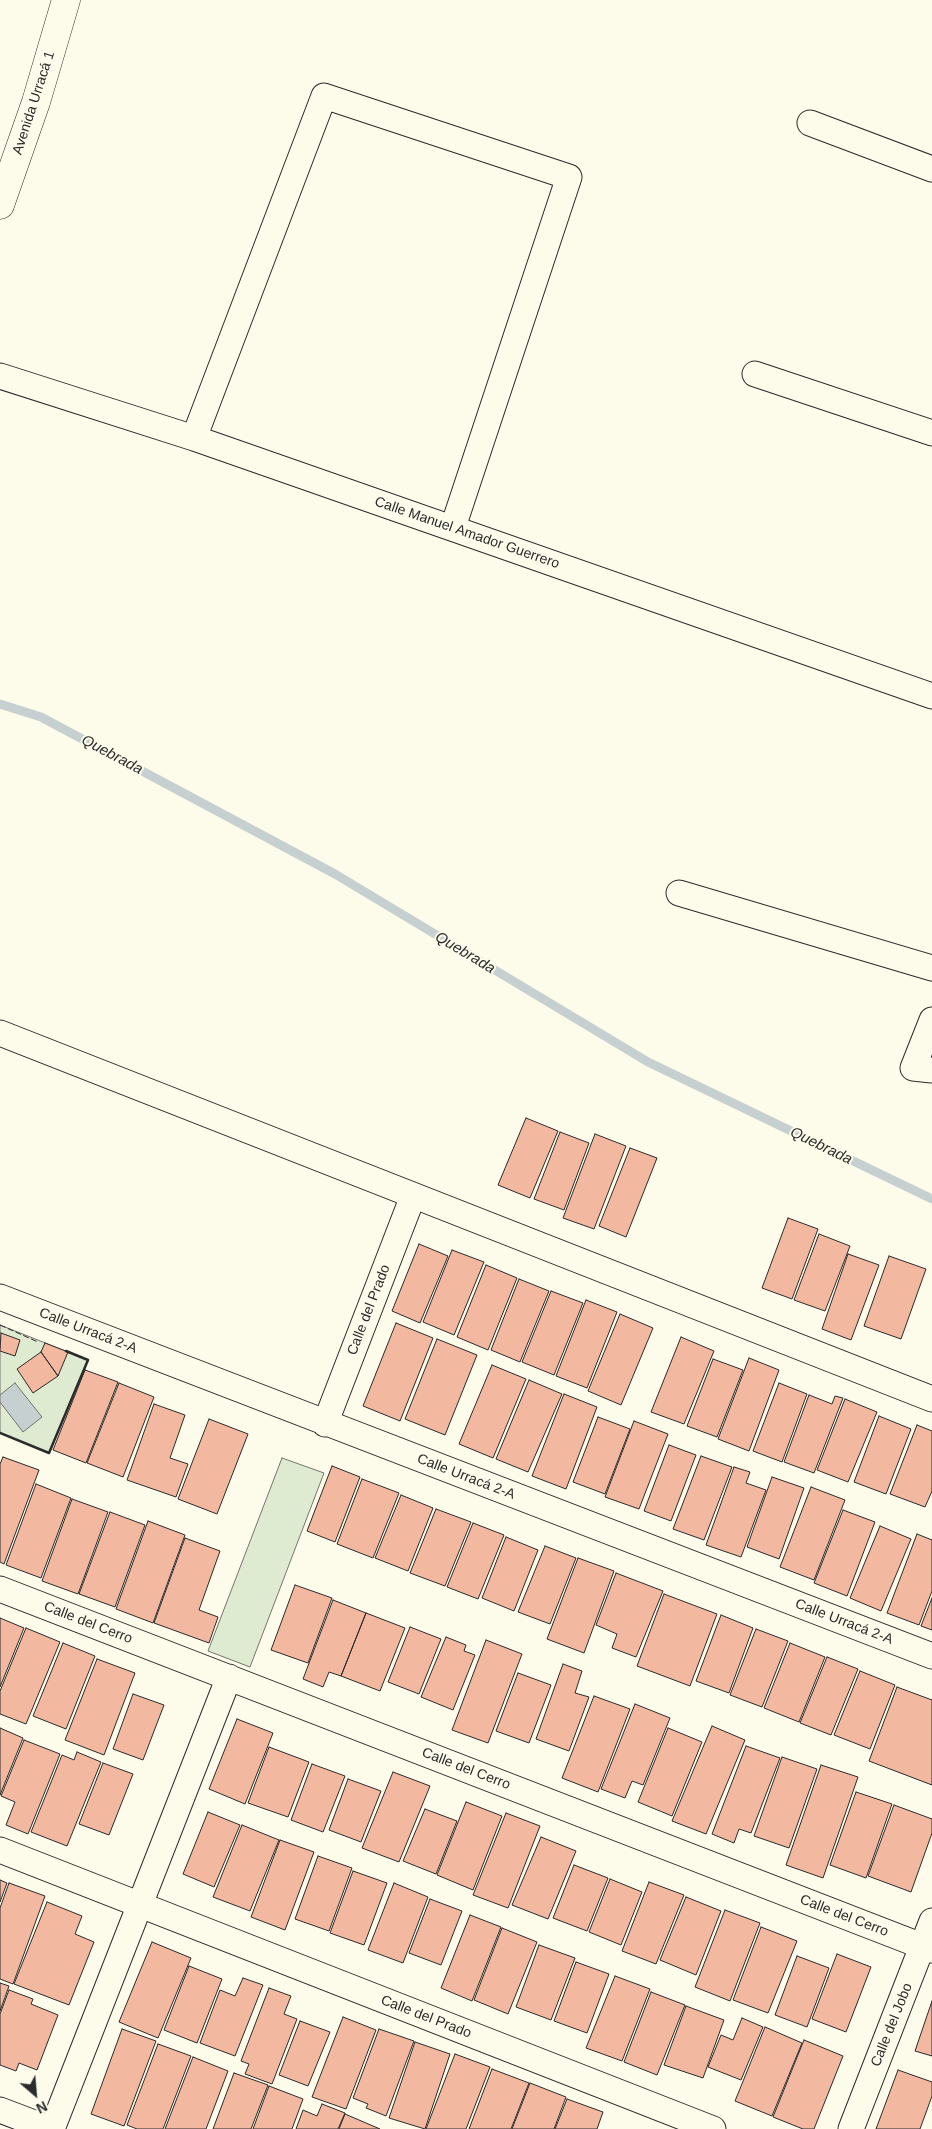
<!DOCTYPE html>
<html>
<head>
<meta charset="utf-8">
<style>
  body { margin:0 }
  #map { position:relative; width:932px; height:2129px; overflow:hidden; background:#fdfbea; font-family:Helvetica,sans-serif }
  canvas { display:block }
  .north { position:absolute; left:10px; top:2069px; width:50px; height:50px; -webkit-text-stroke:4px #fdfbea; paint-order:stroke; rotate:153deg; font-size:14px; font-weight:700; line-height:20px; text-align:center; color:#2b2b2b }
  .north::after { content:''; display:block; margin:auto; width:18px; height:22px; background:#2b2b2b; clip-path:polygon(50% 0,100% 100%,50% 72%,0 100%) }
</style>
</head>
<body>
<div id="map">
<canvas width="932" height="2129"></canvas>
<div class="north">N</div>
</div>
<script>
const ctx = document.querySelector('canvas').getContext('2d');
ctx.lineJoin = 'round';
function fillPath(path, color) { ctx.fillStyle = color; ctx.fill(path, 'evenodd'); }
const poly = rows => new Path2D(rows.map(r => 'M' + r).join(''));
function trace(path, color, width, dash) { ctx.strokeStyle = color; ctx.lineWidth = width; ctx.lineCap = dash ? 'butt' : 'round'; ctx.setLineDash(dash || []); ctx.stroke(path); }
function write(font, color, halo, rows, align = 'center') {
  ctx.font = font + ' Helvetica,sans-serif'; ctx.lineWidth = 4; ctx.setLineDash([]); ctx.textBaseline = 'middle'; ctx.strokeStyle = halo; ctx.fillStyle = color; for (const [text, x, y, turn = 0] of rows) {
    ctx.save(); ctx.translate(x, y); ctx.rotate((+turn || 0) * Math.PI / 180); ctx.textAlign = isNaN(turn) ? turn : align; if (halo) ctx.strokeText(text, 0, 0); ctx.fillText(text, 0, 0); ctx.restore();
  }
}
const green = poly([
  [0,1325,88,1360,49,1453,0,1433,0,1325],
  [282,1458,324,1473,250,1667,208,1651,282,1458]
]);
fillPath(green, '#deebd1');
trace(green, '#74746e', 1);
const water = poly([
  [15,1383,42,1417,23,1432,0,1402,0,1395,15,1383]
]);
fillPath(water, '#c7d0d0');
trace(water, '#74746e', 1);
trace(poly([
  [0,704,41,717,335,874,648,1062,932,1199]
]), '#c7d0d0', 9);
const building = poly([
  [526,1118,558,1131,530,1198,498,1185,526,1118],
  [560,1132,589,1143,564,1210,534,1199,560,1132],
  [595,1134,626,1146,594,1229,563,1218,595,1134],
  [630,1148,657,1158,626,1237,599,1226,630,1148],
  [788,1218,818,1229,792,1299,762,1288,788,1218],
  [819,1234,850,1246,825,1311,794,1300,819,1234],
  [419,1244,448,1256,420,1323,392,1311,419,1244],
  [452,1250,484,1262,454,1335,423,1322,452,1250],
  [848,1254,879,1265,851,1340,822,1329,848,1254],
  [889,1256,926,1269,901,1339,864,1326,889,1256],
  [486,1265,517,1278,488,1350,457,1337,486,1265],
  [519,1279,549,1291,520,1362,491,1350,519,1279],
  [551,1291,583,1303,554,1375,522,1362,551,1291],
  [586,1300,617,1312,587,1388,556,1376,586,1300],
  [620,1314,653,1328,621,1405,588,1391,620,1314],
  [396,1323,433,1338,400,1421,363,1406,396,1323],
  [1,1333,20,1340,15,1356,0,1351,1,1333],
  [681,1337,714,1351,684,1424,651,1412,681,1337],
  [437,1339,477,1355,445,1435,405,1419,437,1339],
  [45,1343,68,1352,58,1376,41,1352,45,1343],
  [41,1352,58,1376,33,1393,17,1369,41,1352],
  [749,1358,779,1370,749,1451,718,1439,749,1358],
  [713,1359,743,1370,717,1437,687,1426,713,1359],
  [492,1365,526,1379,493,1458,459,1444,492,1365],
  [85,1370,118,1382,86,1463,53,1450,85,1370],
  [529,1380,562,1394,528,1472,496,1459,529,1380],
  [119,1383,154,1397,123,1477,87,1463,119,1383],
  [779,1383,807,1394,782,1462,753,1451,779,1383],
  [564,1394,597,1407,566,1489,532,1476,564,1394],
  [809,1395,832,1404,835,1396,843,1398,814,1473,784,1462,809,1395],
  [845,1399,877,1412,848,1482,817,1470,845,1399],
  [154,1404,185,1415,170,1458,188,1464,176,1497,127,1480,154,1404],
  [879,1416,911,1429,886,1494,854,1482,879,1416],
  [598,1417,630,1429,605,1494,573,1482,598,1417],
  [209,1419,248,1434,217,1514,178,1499,209,1419],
  [634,1421,668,1434,639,1509,605,1497,634,1421],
  [917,1425,932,1431,932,1491,925,1507,890,1494,917,1425],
  [669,1445,696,1455,671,1521,644,1511,669,1445],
  [701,1456,732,1467,704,1540,673,1529,701,1456],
  [3,1457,39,1470,4,1564,0,1562,0,1464,3,1457],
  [332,1466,360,1477,335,1542,307,1531,332,1466],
  [734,1467,750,1472,746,1483,766,1490,741,1557,706,1545,734,1467],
  [772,1477,804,1488,779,1559,747,1547,772,1477],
  [362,1479,399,1493,373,1558,337,1544,362,1479],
  [36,1484,71,1498,41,1578,6,1565,36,1484],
  [811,1487,845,1500,814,1580,780,1567,811,1487],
  [401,1495,433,1508,408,1571,375,1558,401,1495],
  [72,1499,108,1512,78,1594,42,1581,72,1499],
  [436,1509,471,1522,445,1586,410,1573,436,1509],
  [843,1510,875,1522,847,1596,814,1583,843,1510],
  [110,1512,145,1525,115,1607,79,1594,110,1512],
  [148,1521,185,1535,153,1623,116,1609,148,1521],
  [473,1523,504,1535,478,1599,447,1587,473,1523],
  [880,1526,911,1539,881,1611,850,1598,880,1526],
  [917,1534,932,1540,932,1591,919,1625,887,1613,917,1534],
  [506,1537,538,1550,514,1611,482,1598,506,1537],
  [185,1538,220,1551,199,1610,218,1617,209,1643,154,1623,185,1538],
  [545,1546,576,1558,550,1624,518,1612,545,1546],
  [578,1558,614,1571,584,1653,547,1639,578,1558],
  [616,1573,663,1591,636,1657,612,1648,617,1634,596,1625,616,1573],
  [295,1585,332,1598,308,1663,271,1650,295,1585],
  [664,1594,717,1614,690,1686,637,1666,664,1594],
  [932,1598,932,1630,921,1626,932,1598],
  [333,1600,366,1613,341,1676,329,1672,323,1687,303,1679,333,1600],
  [366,1613,405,1628,380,1691,341,1676,366,1613],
  [721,1615,753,1628,729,1693,696,1681,721,1615],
  [0,1618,24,1628,0,1687,0,1618],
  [410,1627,441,1639,419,1694,388,1682,410,1627],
  [26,1628,60,1642,26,1724,0,1714,0,1691,26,1628],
  [756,1629,788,1641,762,1707,730,1695,756,1629],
  [446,1637,466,1645,464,1651,475,1655,453,1710,421,1697,446,1637],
  [486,1640,522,1654,488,1743,452,1730,486,1640],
  [63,1643,95,1656,66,1729,33,1716,63,1643],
  [790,1643,825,1657,799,1722,764,1708,790,1643],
  [827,1657,858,1669,831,1735,800,1723,827,1657],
  [97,1659,135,1673,104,1755,65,1740,97,1659],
  [563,1664,582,1671,575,1693,589,1697,569,1751,536,1739,563,1664],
  [860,1671,895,1685,870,1749,834,1735,860,1671],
  [518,1673,551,1685,529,1743,496,1731,518,1673],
  [897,1687,932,1700,932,1785,869,1761,897,1687],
  [133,1694,164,1705,143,1760,113,1749,133,1694],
  [594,1696,630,1709,598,1792,562,1778,594,1696],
  [635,1704,670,1718,643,1785,632,1781,625,1798,601,1789,635,1704],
  [237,1719,273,1733,245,1804,209,1789,237,1719],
  [712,1726,745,1740,706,1834,672,1821,712,1726],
  [0,1728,23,1738,0,1795,0,1728],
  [668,1728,702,1742,672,1816,638,1802,668,1728],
  [24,1740,60,1754,28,1834,6,1825,15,1802,1,1796,24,1740],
  [746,1746,780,1758,751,1833,739,1829,734,1843,712,1834,746,1746],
  [269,1747,309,1762,288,1817,248,1803,269,1747],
  [77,1752,101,1762,67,1846,31,1832,62,1755,74,1760,77,1752],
  [782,1757,817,1769,789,1848,754,1836,782,1757],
  [103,1763,133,1774,109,1835,79,1824,103,1763],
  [312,1764,345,1776,323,1832,291,1820,312,1764],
  [821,1765,858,1777,823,1878,786,1865,821,1765],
  [393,1772,430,1786,399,1862,362,1848,393,1772],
  [348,1779,381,1791,361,1842,329,1830,348,1779],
  [856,1792,892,1804,866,1878,830,1865,856,1792],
  [466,1802,502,1816,473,1890,437,1875,466,1802],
  [894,1805,932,1819,932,1833,911,1892,868,1876,894,1805],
  [425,1809,457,1821,436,1874,403,1861,425,1809],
  [208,1812,240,1825,214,1887,183,1874,208,1812],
  [506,1813,540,1826,508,1908,473,1895,506,1813],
  [242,1825,279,1840,250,1911,213,1897,242,1825],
  [541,1837,576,1851,548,1919,512,1905,541,1837],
  [280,1840,314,1852,285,1930,251,1917,280,1840],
  [318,1856,352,1868,329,1931,295,1919,318,1856],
  [574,1865,608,1878,587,1931,553,1918,574,1865],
  [353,1871,387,1883,364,1945,330,1933,353,1871],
  [610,1879,642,1892,621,1945,589,1932,610,1879],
  [0,1880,7,1883,0,1902,0,1880],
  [649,1882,684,1895,656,1964,622,1951,649,1882],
  [9,1883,45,1896,13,1984,0,1979,0,1908,9,1883],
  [394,1883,428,1897,403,1963,368,1950,394,1883],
  [686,1897,721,1911,696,1975,660,1960,686,1897],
  [430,1899,462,1911,441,1965,409,1953,430,1899],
  [47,1902,82,1916,75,1934,94,1942,69,2005,14,1984,47,1902],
  [725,1910,760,1923,730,2001,695,1987,725,1910],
  [470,1915,501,1927,472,2001,441,1988,470,1915],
  [761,1927,797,1941,768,2013,733,2000,761,1927],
  [502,1928,537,1942,508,2014,474,2000,502,1928],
  [152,1942,191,1958,158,2038,119,2022,152,1942],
  [539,1945,575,1958,551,2020,516,2007,539,1945],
  [837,1954,871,1967,846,2032,812,2019,837,1954],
  [797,1956,829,1968,807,2027,775,2015,797,1956],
  [576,1962,609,1974,587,2033,554,2021,576,1962],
  [189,1966,222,1979,197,2043,164,2030,189,1966],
  [615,1976,650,1989,622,2061,586,2048,615,1976],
  [243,1978,263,1985,235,2056,200,2043,220,1990,235,1996,243,1978],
  [0,1983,9,1986,0,2011,0,1983],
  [269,1988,291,1996,284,2014,297,2019,272,2084,245,2074,249,2064,241,2061,269,1988],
  [9,1990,33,1999,31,2004,58,2015,37,2070,19,2063,16,2071,0,2065,0,2014,9,1990],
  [651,1992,685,2005,657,2075,624,2062,651,1992],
  [932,2001,932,2056,915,2051,932,2001],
  [686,2006,724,2020,703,2078,664,2065,686,2006],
  [343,2017,376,2030,346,2109,312,2097,343,2017],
  [742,2018,763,2027,741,2080,708,2067,721,2035,733,2040,742,2018],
  [300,2021,330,2032,308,2086,279,2075,300,2021],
  [765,2027,802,2043,772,2116,735,2101,765,2027],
  [122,2029,156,2041,124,2126,91,2114,122,2029],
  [379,2029,414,2041,386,2116,366,2108,368,2104,353,2098,379,2029],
  [804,2040,843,2056,814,2129,803,2129,773,2117,804,2040],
  [415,2042,450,2054,425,2129,389,2118,415,2042],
  [158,2044,191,2056,163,2129,137,2129,127,2125,158,2044],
  [455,2054,490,2067,466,2129,426,2129,455,2054],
  [193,2057,228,2071,206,2129,165,2129,193,2057],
  [492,2069,529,2083,511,2129,469,2129,492,2069],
  [898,2070,932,2082,932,2096,920,2129,876,2129,898,2070],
  [234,2073,268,2085,251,2129,213,2129,234,2073],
  [530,2083,566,2097,554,2129,512,2129,530,2083],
  [269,2086,303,2099,292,2129,253,2129,269,2086],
  [567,2099,603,2112,597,2129,555,2129,567,2099],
  [322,2104,345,2113,338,2129,296,2129,303,2110,317,2116,322,2104],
  [345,2114,380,2129,339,2129,345,2114]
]);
fillPath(building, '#f2b8a0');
trace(building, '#2b2b2b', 1);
const street = poly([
  [810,123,932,169],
  [755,374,932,433],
  [0,376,194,438,932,696],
  [194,438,324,96,569,177,453,527],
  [679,893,932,968],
  [932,1020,913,1068,932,1070],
  [0,1033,932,1399],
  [0,1297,932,1656],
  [325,1424,413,1196],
  [0,1589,932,1950],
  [0,1850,713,2129],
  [0,2110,50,2129],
  [52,2129,229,1677],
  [851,2129,932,1921]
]);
const secondary = poly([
  [0,205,36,102,66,0]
]);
trace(street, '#2b2b2b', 27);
trace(secondary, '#2b2b2b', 29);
trace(street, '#fdfbea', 25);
trace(secondary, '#fdfbea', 28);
trace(poly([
  [0,1325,38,1342]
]), '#2b2b2b', 1, [6, 2.5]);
trace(poly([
  [0,1433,49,1453,88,1360,66,1351]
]), '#2b2b2b', 2.5);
write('14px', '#2b2b2b', '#fdfbea', [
  ["Avenida Urracá 1",34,103,-72],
  ["Calle Manuel Amador Guerrero",467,533,19],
  ["Calle del Prado",369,1310,-69],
  ["Calle Urracá 2-A",88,1331,21],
  ["Calle Urracá 2-A",466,1477,21],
  ["Calle Urracá 2-A",844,1622,21],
  ["Calle del Cerro",88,1623,21],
  ["Calle del Cerro",466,1769,21],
  ["Calle del Cerro",844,1916,21],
  ["Calle del Prado",426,2017,21],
  ["Calle del Jobo",892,2025,-68]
]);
write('italic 15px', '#2b2b2b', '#fdfbea', [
  ["Quebrada",112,755,28],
  ["Quebrada",465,953,31],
  ["Quebrada",821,1146,26]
]);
</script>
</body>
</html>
